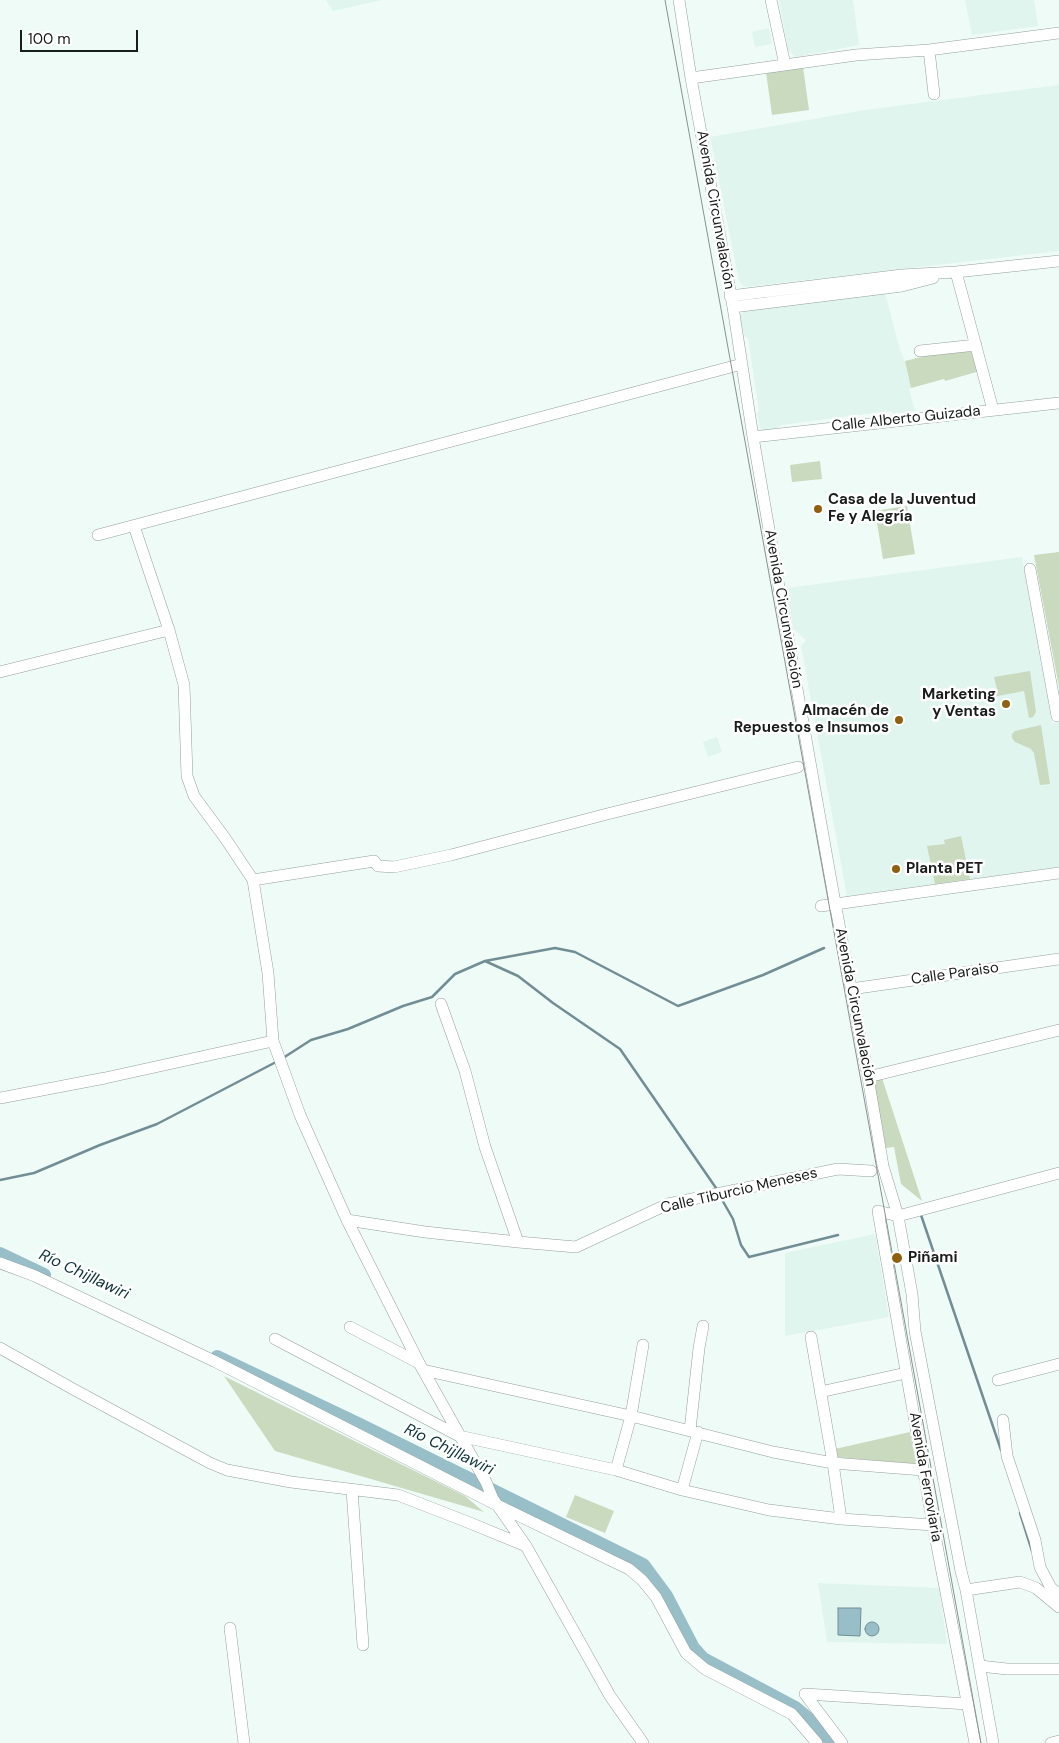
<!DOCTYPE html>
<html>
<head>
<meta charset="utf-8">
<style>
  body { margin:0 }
  #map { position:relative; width:1059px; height:1743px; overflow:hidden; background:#effbf7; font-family:"DM Sans",sans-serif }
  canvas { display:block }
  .scale { position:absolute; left:20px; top:30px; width:118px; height:22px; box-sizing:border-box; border:2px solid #191d1b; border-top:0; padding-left:6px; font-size:15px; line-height:18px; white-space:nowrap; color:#191d1b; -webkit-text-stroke:4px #fff; paint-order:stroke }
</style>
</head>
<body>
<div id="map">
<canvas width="1059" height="1743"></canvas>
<div class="scale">100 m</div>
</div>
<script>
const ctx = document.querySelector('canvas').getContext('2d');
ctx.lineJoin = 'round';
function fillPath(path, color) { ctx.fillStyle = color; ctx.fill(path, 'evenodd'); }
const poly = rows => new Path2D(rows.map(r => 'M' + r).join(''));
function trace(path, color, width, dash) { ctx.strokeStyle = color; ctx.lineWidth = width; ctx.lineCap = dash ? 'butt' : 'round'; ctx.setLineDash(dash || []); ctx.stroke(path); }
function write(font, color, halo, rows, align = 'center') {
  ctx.font = font + ' "DM Sans",sans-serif'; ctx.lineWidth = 5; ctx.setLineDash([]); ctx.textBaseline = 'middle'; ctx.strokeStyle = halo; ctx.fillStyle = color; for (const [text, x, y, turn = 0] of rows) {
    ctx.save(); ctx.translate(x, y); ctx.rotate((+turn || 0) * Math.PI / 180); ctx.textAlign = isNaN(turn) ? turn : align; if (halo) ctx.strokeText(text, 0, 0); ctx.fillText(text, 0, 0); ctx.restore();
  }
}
fillPath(poly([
  [326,0,382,0,333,11],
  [779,0,853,0,859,45,796,57,788,51],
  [965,0,1034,0,1038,26,972,35],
  [769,28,772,44,755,47,752,32],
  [1059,85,1059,251,745,287,739,281,710,137,865,110],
  [885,292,900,350,905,361,911,388,909,389,915,411,894,414,890,411,781,425,777,430,764,431,760,429,757,414,759,410,748,338,744,335,740,315,746,310],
  [1022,557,1052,723,1059,722,1059,867,847,896,801,646,806,640,793,628,787,588],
  [717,737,722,752,708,757,703,742],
  [875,1234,889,1317,785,1336,785,1253],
  [818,1583,939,1588,947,1644,827,1642]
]), '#dff5ed');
fillPath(poly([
  [803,67,809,110,772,115,766,72],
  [969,348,974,351,980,371,945,381,944,379,911,388,905,361,941,352],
  [820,461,822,479,792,482,790,465],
  [907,506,915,554,883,559,875,511],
  [1059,552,1059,687,1034,555],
  [1030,671,1036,712,1033,717,1029,718,1024,691,987,698,986,692,997,689,994,677],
  [1041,725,1050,784,1040,785,1034,753,1031,749,1015,742,1012,738,1012,734,1015,731],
  [961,836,970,879,935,884,927,846,945,844,944,840],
  [882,1078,922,1201,901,1184,894,1147,886,1148,873,1081],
  [224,1376,465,1496,484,1512,275,1451],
  [910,1432,916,1464,836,1457,835,1449],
  [575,1495,614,1511,605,1533,566,1517]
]), '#c9dabe');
const water = poly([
  [838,1608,861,1608,860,1636,838,1635,838,1608],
  '865 1629a7 7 0 1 1 14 0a7 7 0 1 1-14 0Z'
]);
fillPath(water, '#98bfc8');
trace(water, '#728e94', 1);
trace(poly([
  [485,961,555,948,575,952,678,1006,763,975,824,948],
  [283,1058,311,1040,348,1029,403,1006,432,997,455,974,485,961,518,976,553,1003,620,1049,716,1188],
  [0,1180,34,1173,100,1145,157,1124,278,1061],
  [721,1198,733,1219,741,1245,749,1257,838,1235],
  [921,1215,1001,1450],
  [1020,1513,1032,1551]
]), '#728e94', 2.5);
trace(poly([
  [0,1254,44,1275],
  [217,1357,360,1425,643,1565,666,1596,693,1648,703,1659,795,1708,807,1718,828,1743]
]), '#98bfc8', 14);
const minor = poly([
  [679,0,691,78,733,307,753,437,780,593,835,903,868,1077,883,1166,898,1216,912,1294,915,1331,961,1571,966,1590,993,1743],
  [771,0,785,65],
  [929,50,934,94],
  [691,78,856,55,929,50,1059,33],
  [956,272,993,410],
  [730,296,902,275,956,272,1059,261],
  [733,307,902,286,933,278],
  [920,351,976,345],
  [753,437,1059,403],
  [134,526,169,630,184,685,187,776,194,796,225,838,253,880,268,973,273,1041,300,1115,347,1220,419,1363,486,1482,493,1499,526,1546,610,1696,643,1743],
  [98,535,742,364],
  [1030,569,1057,716,1059,716],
  [0,672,169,630],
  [253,880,374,861,378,866,394,867,451,855,607,814,798,767],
  [821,906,1059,873],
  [851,989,1059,959],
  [441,1004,465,1071,485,1147,518,1242],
  [868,1077,1059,1030],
  [0,1098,105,1078,273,1041],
  [347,1220,425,1232,518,1242,576,1247,668,1204,838,1169,871,1171],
  [0,1263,35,1276,214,1361,497,1505,629,1569,642,1580,656,1597,686,1653,705,1669,792,1714,817,1743],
  [350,1327,419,1363],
  [811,1337,833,1463,841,1519],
  [275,1339,459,1436,616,1470,682,1490,769,1510,841,1519,933,1525],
  [0,1348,73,1389,210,1463,227,1470,291,1482,398,1495,465,1521,526,1546],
  [423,1370,631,1416,773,1452,833,1463,923,1470],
  [998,1380,1059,1364],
  [820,1392,906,1373],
  [1003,1420,1007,1456,1035,1540,1040,1567,1051,1588,1059,1594],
  [690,1430,699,1348,703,1326],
  [616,1470,631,1416,643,1345],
  [352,1490,363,1645],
  [682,1490,698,1432],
  [966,1590,1020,1582,1036,1588,1059,1607],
  [230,1628,244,1743],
  [980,1666,1007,1669,1059,1669],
  [805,1694,968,1704],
  [805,1694,842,1743],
  [975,1743,933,1525,878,1211,898,1216,1059,1173],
  [1051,1743,1059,1741]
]);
trace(minor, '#95a09c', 12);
trace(minor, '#fff', 11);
trace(poly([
  [665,0,981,1743]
]), '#89918e', 1);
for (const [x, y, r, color] of [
  [818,509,5,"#91600f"],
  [1006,704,5,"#91600f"],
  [899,720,5,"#91600f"],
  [896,869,5,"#91600f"],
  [897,1258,6,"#91600f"]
]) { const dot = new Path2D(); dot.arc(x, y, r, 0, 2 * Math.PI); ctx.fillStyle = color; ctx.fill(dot); trace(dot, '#fff', 2); }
write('15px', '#191d1b', '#fff', [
  ["Avenida Circunvalación",715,210,80],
  ["Calle Alberto Guizada",906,419,-6],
  ["Avenida Circunvalación",783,609,80],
  ["Calle Paraiso",955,974,-8],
  ["Avenida Circunvalación",855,1007,79],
  ["Calle Tiburcio Meneses",739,1191,-13],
  ["Avenida Ferroviaria",925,1477,80]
]);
write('bold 15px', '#191d1b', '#fff', [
  ["Casa de la Juventud",828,500],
  ["Fe y Alegría",828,517],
  ["Marketing",996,695,"right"],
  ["y Ventas",996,712,"right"],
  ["Almacén de",889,711,"right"],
  ["Repuestos e Insumos",889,728,"right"],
  ["Planta PET",906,869],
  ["Piñami",908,1258]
], 'left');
write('italic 16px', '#0d343b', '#fff', [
  ["Río Chijllawiri",84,1275,25],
  ["Río Chijllawiri",449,1450,26]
]);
</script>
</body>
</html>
